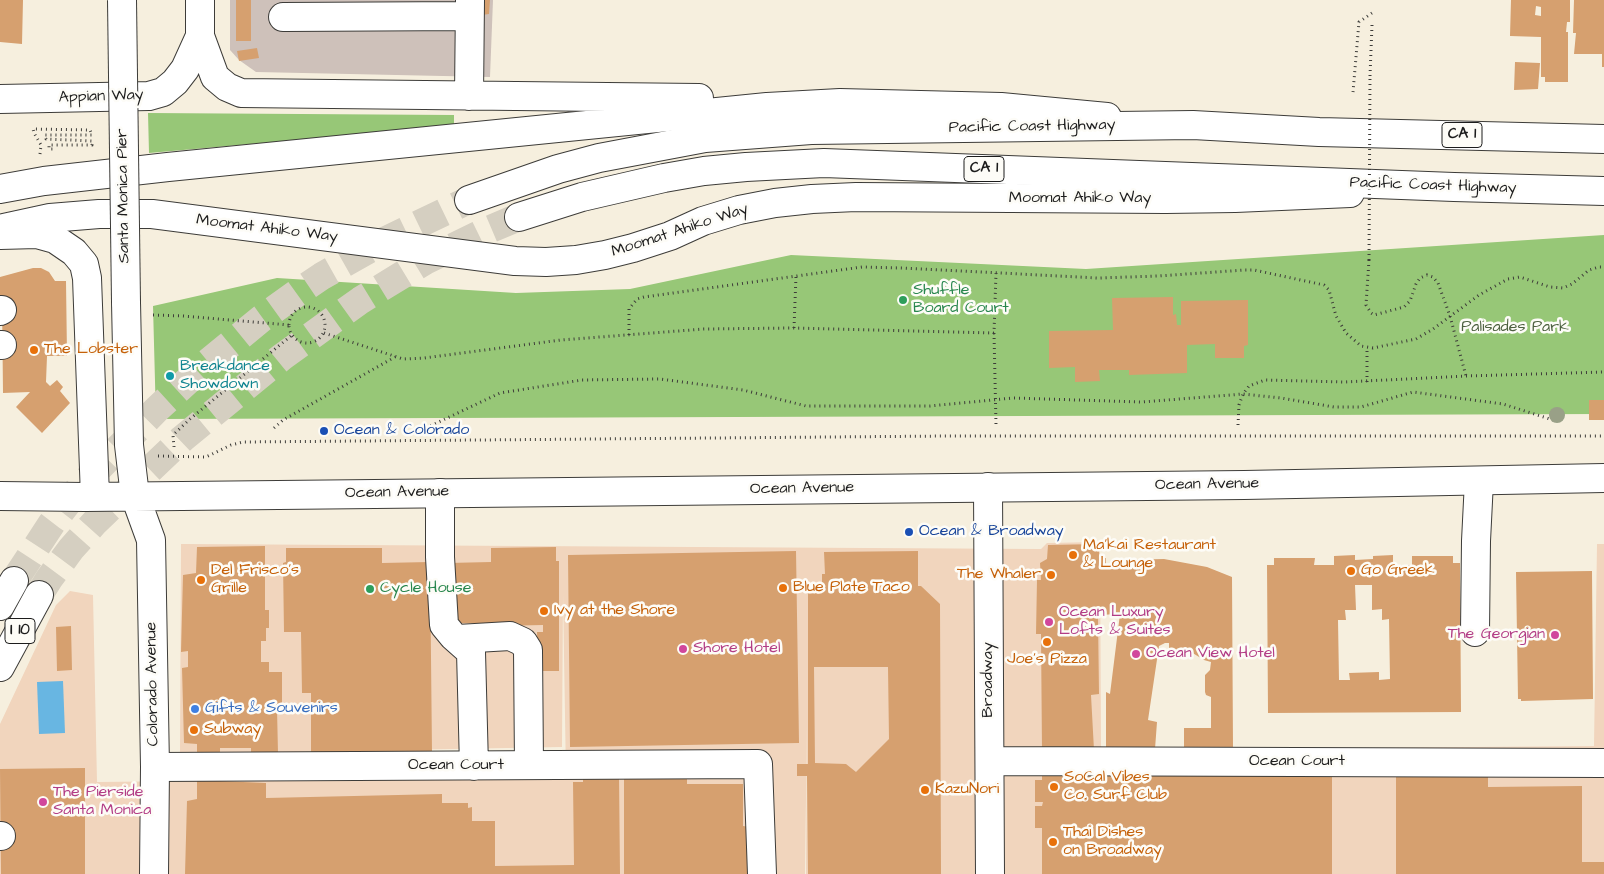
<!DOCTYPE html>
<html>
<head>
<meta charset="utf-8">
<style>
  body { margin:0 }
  canvas { display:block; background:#f6efde }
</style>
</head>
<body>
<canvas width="1604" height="874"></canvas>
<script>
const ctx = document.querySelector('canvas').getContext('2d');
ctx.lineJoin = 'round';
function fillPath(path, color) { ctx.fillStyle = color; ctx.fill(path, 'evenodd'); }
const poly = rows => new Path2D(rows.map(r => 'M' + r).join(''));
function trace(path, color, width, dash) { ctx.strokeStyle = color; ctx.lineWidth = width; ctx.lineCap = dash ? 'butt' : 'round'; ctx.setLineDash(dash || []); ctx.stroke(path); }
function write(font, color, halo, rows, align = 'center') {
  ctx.font = font + ' "Architects Daughter",sans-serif'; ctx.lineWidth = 5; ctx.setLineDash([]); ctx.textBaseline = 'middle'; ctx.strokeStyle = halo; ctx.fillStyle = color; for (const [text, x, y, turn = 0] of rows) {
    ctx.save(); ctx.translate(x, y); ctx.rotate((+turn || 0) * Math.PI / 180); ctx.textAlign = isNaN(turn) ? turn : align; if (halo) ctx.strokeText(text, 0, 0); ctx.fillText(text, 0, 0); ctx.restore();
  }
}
fillPath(poly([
  [1100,542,1101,750,1594,746,1597,544,1604,544,1604,874,806,874,807,722,805,874,0,874,0,724,56,605,70,591,93,595,97,782,566,777,563,593,562,747,180,754,181,544,1041,549,1047,543]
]), '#f1d5bd');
fillPath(poly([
  [230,0,493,0,490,77,256,72,239,60,230,50]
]), '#cec1ba');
fillPath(poly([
  [148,113,454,115,454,126,149,153],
  [1604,235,1604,414,156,419,153,306,277,278,516,293,630,289,791,255,1086,269]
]), '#97c777');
fillPath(poly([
  [63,681,65,733,39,734,37,682]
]), '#68b6e2');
fillPath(poly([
  [0,0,23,0,22,44,0,42],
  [236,0,251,0,251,41,236,41],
  [482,0,490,0,489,14,482,15],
  [1511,0,1570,0,1570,22,1567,22,1566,32,1568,32,1568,82,1545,82,1545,77,1541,77,1541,37,1510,36],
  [1536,6,1541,7,1541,16,1535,15],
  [1574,0,1604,0,1604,67,1602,67,1602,54,1574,54,1576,33,1573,33],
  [257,48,259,58,239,61,237,51],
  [1515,62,1540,63,1538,89,1514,90],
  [33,268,41,268,49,272,55,281,66,281,67,356,47,356,46,382,50,386,57,380,63,387,60,391,70,403,42,433,16,407,30,392,3,393,2,300,0,300,0,277],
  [1173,297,1173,315,1176,314,1177,325,1181,325,1181,301,1248,300,1248,345,1244,346,1244,358,1215,358,1215,344,1187,345,1187,373,1129,375,1129,370,1099,370,1100,381,1075,382,1075,367,1049,368,1049,331,1113,330,1112,298],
  [1589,400,1604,400,1604,420,1589,420],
  [1099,544,1099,558,1106,558,1106,566,1122,565,1121,560,1164,559,1207,567,1232,577,1233,749,1184,749,1184,728,1211,728,1211,697,1206,695,1205,692,1205,675,1210,670,1211,662,1204,660,1191,652,1184,651,1180,654,1174,655,1169,650,1169,643,1165,643,1159,646,1148,720,1157,722,1155,749,1106,750,1106,692,1110,694,1120,614,1098,615,1099,694,1091,695,1094,750,1042,751,1041,634,1036,634,1037,580,1041,580,1040,563,1047,559,1048,545],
  [265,546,265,610,269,610,269,628,266,628,266,641,261,641,261,662,269,662,269,672,282,672,282,709,277,709,278,753,251,753,251,748,220,748,220,754,197,754,197,744,184,743,182,668,188,667,188,651,181,652,183,575,196,573,197,547],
  [556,547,556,561,559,561,559,671,538,671,537,632,543,632,543,625,494,626,494,623,451,623,448,563,491,562,491,548],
  [286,548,382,548,382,563,430,562,432,753,311,754,311,693,302,693,301,632,284,632,283,563,286,562],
  [796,551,799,743,570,747,568,555],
  [918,551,918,586,921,586,940,604,941,874,808,874,807,776,797,776,797,764,808,764,808,587,822,587,822,574,825,574,824,552],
  [814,667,888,667,889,739,856,772,846,764,815,763],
  [1355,555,1355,560,1373,559,1373,556,1393,555,1393,565,1412,565,1412,556,1453,556,1453,563,1460,563,1461,712,1268,713,1267,565,1274,565,1274,558,1315,558,1314,565,1334,565,1334,556],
  [1355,585,1372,585,1372,610,1382,609,1382,620,1389,619,1390,679,1379,680,1379,672,1349,673,1350,680,1339,680,1338,620,1346,620,1345,610,1356,610],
  [1592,571,1593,699,1521,701,1521,699,1518,699,1516,572],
  [71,626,72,670,57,671,56,627],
  [85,768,85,874,1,874,0,769],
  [1396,773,1488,773,1488,787,1582,786,1582,862,1604,862,1604,874,1396,874],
  [583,775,619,775,620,874,185,874,187,801,197,799,197,780,266,783,266,798,442,794,442,803,468,803,468,808,472,807,472,821,495,821,495,866,574,865,573,782,583,782],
  [1332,775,1332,874,1042,874,1042,828,1035,828,1035,806,1042,806,1043,802,1035,802,1035,780,1042,780,1042,776],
  [624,778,687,778,687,784,743,784,743,826,750,827,752,874,624,874]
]), '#d6a06f');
trace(poly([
  [14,581,52,523,80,487,157,409,206,364,261,319,297,293,322,276,386,240,469,200],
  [39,595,49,579,71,549,95,522,182,439,282,357,361,300,425,261,486,231,519,217]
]), '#d5cfc1', 28, [28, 14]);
const minor = poly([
  [200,0,200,36,215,77,227,87,241,93,699,98],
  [283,17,469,16],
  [469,96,470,0],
  [0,99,149,96,163,92,175,82,185,69,200,36],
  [0,189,44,181,168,167,767,107,840,103,1001,107,1107,117],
  [4,228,50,218,99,214,152,214,515,261,546,262,576,260,605,255,633,248,670,236,703,221,739,210,775,203,812,199,856,197,1166,199,1235,198,1350,193],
  [126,302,129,445,135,496],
  [0,311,2,310],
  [0,345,2,345],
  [988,487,990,874],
  [440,493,440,557,444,625,453,636,471,652,474,766],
  [1475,632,1476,541,1479,481],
  [458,639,510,636,523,642,528,650,529,765],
  [990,761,1604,763],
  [155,767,758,764,762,874],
  [0,836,1,836]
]);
const major = poly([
  [0,235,37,234,55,239,74,252,84,264,87,278,95,497],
  [0,496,85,497,1244,485,1604,478],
  [135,496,151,540,155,767,154,874]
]);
const highway = poly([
  [469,200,558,169,599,158,705,138,811,130,1193,125,1319,132,1604,139],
  [519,217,582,197,664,178,704,171,746,167,824,163,1454,187,1604,191],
  [0,606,14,581],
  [0,667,39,595]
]);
trace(minor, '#3d3c39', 30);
trace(major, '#3d3c39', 30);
trace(highway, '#3d3c39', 30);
trace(poly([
  [1370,76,1372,25],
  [1353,92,1359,22,1372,13],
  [40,154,41,145,34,133,33,129,90,130,92,135,45,135,46,139,92,141,92,145,49,145,49,149,56,149],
  [1369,260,1366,305,1371,313,1374,315,1404,307,1410,301,1416,284,1420,278,1427,275,1433,277,1438,283,1450,316,1466,376],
  '289 325a18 18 0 1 1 36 0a18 18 0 1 1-36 0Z',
  [153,315,183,316,289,325],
  [794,328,796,276],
  [324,333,403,359,424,358,561,340,704,329,794,328,994,333,996,273],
  [994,333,996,425],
  [629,335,629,309,637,299,644,297,862,267,901,268,1098,278,1158,276,1245,270,1254,270,1324,285,1329,290,1336,316,1346,333,1361,346,1373,348,1416,339,1433,329,1479,295,1508,279,1520,277,1550,287,1563,288,1572,284,1589,270,1599,267,1604,267],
  [1367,382,1367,348],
  [1238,425,1239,405,1243,394,1249,386,1265,380,1344,382,1466,376,1604,372],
  [274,428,283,420,395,357],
  [426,428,500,393,582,380,660,379,743,390,806,406,930,406,1013,398,1142,402,1243,394,1281,398,1334,407,1361,407,1413,392,1503,404,1556,421],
  [174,447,173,435,190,419,292,335],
  [158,456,206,457,231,445,243,442,947,436,1604,436]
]), '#3d3c39', 3, [1, 4]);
trace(minor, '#fff', 28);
trace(major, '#fff', 28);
trace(highway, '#fff', 28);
const minorBridge = poly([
  [122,0,126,302]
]);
trace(minorBridge, '#3d3c39', 30, []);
trace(poly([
  [1369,260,1370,76]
]), '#3d3c39', 3, [1, 4]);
trace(minorBridge, '#fff', 28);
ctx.fillStyle = '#99a087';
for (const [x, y] of [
  [1557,415]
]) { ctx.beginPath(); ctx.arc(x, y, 8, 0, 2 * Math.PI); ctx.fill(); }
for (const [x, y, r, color] of [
  [903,300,5,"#2e9e5b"],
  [34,350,5,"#e8710a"],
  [170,376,5,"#0f9aa8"],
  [324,431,5,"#1a4fb4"],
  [909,532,5,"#1a4fb4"],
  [1073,555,5,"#e8710a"],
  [1351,571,5,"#e8710a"],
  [1051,575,5,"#e8710a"],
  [201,580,5,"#e8710a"],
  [783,588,5,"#e8710a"],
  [370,589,5,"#2e9e5b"],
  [544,611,5,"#e8710a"],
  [1049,622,5,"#d1479c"],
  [1555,635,5,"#d1479c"],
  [1047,642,5,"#e8710a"],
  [683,649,5,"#d1479c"],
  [1136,654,5,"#d1479c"],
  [195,709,5,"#3f7fe0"],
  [194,730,5,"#e8710a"],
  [1054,787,5,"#e8710a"],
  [925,790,5,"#e8710a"],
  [43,802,5,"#d1479c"],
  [1053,842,5,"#e8710a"]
]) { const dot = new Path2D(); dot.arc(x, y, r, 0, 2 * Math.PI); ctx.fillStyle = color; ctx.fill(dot); trace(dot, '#fdfcf7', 2); }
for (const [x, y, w] of [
  [1462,135,40],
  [984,169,40],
  [20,631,30]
]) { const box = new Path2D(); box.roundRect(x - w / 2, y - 12.5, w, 25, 4); ctx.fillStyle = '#fdfcf7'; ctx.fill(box); trace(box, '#1c1c1c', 1); }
write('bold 15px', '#1c1c1c', null, [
  ["CA 1",1462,135],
  ["CA 1",984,169],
  ["I 10",20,631]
]);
write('16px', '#1c1c1c', '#fdfcf7', [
  ["Appian Way",101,97,-2],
  ["Pacific Coast Highway",1032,127,-1],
  ["Pacific Coast Highway",1433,186,2],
  ["Santa Monica Pier",124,196,-91],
  ["Moomat Ahiko Way",1080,199],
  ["Moomat Ahiko Way",267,229,7],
  ["Moomat Ahiko Way",680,231,-18],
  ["Ocean Avenue",1207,485,-1],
  ["Ocean Avenue",802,489,-1],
  ["Ocean Avenue",397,493,-1],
  ["Broadway",989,680,-90],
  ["Colorado Avenue",153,684,-91],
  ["Ocean Court",1297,762],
  ["Ocean Court",456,766]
]);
write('16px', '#27864d', '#fdfcf7', [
  ["Shuffle",913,291],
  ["Board Court",913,309],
  ["Cycle House",380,589]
], 'left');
write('16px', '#4d6040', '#fdfcf7', [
  ["Palisades Park",1515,328]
]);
write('16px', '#c56008', '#fdfcf7', [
  ["The Lobster",44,350],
  ["Ma'kai Restaurant",1083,546],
  ["& Lounge",1083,564],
  ["Del Frisco's",211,571],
  ["Grille",211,589],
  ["Go Greek",1361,571],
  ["The Whaler",1041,575,"right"],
  ["Blue Plate Taco",793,588],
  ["Ivy at the Shore",554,611],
  ["Joe's Pizza",1047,660,"center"],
  ["Subway",204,730],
  ["SoCal Vibes",1064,778],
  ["Co. Surf Club",1064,796],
  ["KazuNori",935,790],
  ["Thai Dishes",1063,833],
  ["on Broadway",1063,851]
], 'left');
write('16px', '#0d838f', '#fdfcf7', [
  ["Breakdance",180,367],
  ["Showdown",180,385]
], 'left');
write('16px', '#164399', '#fdfcf7', [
  ["Ocean & Colorado",334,431],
  ["Ocean & Broadway",919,532]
], 'left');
write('16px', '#b23c85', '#fdfcf7', [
  ["Ocean Luxury",1059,613],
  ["Lofts & Suites",1059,631],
  ["The Georgian",1545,635,"right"],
  ["Shore Hotel",693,649],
  ["Ocean View Hotel",1146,654],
  ["The Pierside",53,793],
  ["Santa Monica",53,811]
], 'left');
write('16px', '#366cbe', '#fdfcf7', [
  ["Gifts & Souvenirs",205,709]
], 'left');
</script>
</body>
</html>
